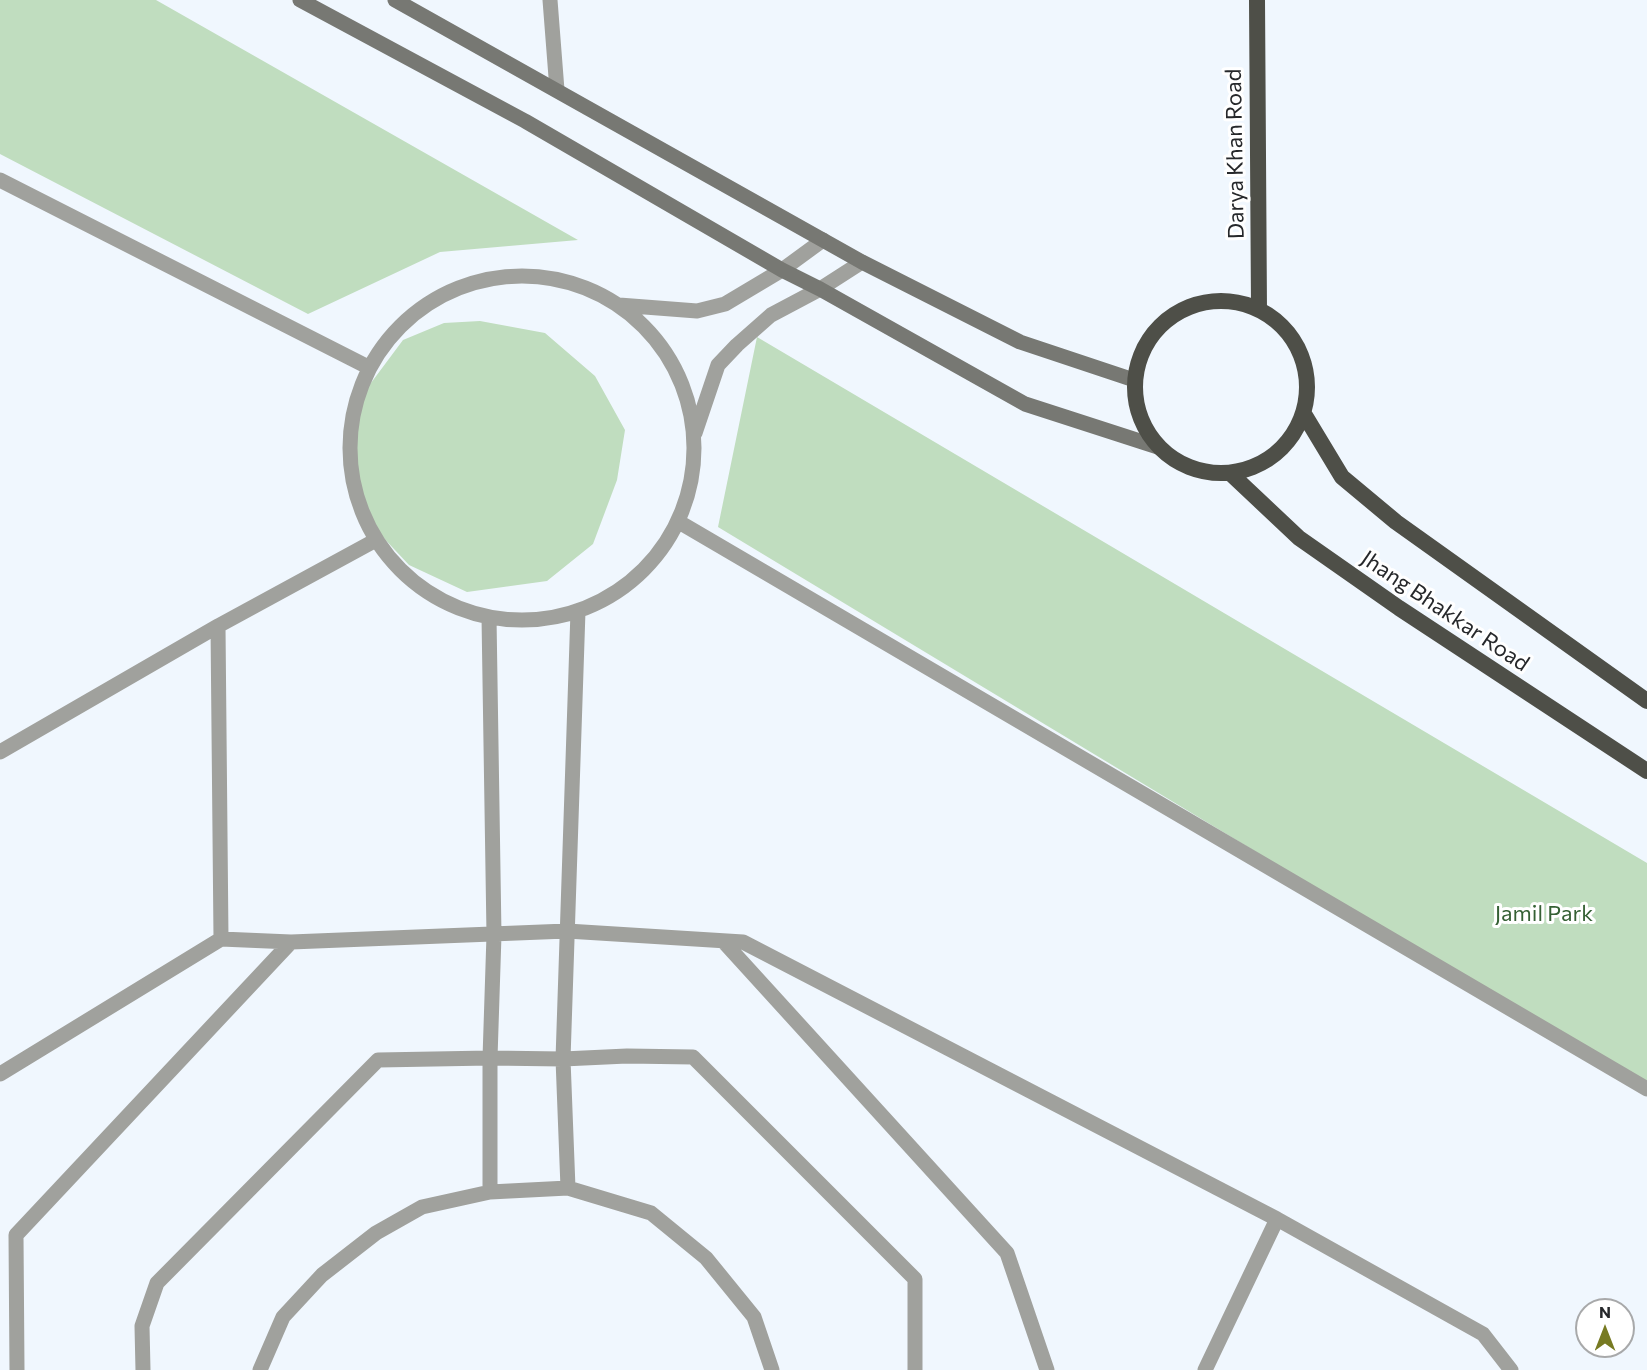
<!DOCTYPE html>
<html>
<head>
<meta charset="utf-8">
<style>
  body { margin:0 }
  #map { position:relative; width:1647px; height:1370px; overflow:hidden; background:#f0f7fe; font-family:Commissioner,sans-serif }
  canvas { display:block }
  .north { position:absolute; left:1575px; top:1298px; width:60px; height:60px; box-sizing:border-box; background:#fff; border:2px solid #a8a9aa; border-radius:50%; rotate:0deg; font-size:16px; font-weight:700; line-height:24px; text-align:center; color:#26282b }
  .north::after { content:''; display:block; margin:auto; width:21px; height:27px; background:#777a22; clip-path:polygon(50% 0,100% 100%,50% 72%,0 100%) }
</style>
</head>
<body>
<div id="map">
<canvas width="1647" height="1370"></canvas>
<div class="north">N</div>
</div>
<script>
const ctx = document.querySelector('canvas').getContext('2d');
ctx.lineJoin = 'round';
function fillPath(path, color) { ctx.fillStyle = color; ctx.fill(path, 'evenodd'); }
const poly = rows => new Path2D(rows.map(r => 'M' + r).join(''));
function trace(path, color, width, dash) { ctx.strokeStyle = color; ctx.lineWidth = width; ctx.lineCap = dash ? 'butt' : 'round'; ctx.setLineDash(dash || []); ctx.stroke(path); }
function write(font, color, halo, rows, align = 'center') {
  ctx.font = font + ' Commissioner,sans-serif'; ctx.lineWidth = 6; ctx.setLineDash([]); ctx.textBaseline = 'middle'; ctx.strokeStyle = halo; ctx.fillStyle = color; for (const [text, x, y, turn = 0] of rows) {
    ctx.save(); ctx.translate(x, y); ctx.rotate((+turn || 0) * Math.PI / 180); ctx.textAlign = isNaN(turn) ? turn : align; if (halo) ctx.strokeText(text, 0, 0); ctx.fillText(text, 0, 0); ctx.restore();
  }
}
fillPath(poly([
  [0,0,156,0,578,240,440,252,308,314,0,154],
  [480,321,545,333,595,376,625,430,617,480,593,544,547,581,467,592,409,565,364,517,345,459,356,403,403,340,444,323],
  [757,337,1647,863,1647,1088,718,527]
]), '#c0ddbf');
trace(poly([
  [550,0,557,90],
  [0,180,368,367],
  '350 448a172 172 0 1 1 344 0a172 172 0 1 1-344 0Z',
  [619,305,697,311,725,304,782,270,823,240],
  [695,433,718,365,737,345,771,315,820,289,862,262],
  [679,522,1647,1089],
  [489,617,494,935,490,1058,490,1192],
  [218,626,221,939],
  [0,752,218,626,376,540],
  [723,941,1007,1253,1047,1370],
  [0,1074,221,939,291,942],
  [568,1188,563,1059,578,611],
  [17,1370,16,1235,291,942,567,931,743,942,1277,1219,1483,1334,1511,1370],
  [143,1370,142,1326,157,1283,378,1060,490,1058,563,1059,627,1056,693,1057,915,1279,915,1370],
  [260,1370,283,1317,322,1275,376,1233,422,1207,490,1192,568,1188,651,1213,706,1258,754,1317,772,1370],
  [1205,1370,1277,1219]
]), '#a0a19d', 15);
trace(poly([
  [300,0,525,121,782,270,820,289,1025,404,1158,447],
  [395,0,862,262,1020,342,1134,380]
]), '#777873', 15);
trace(poly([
  [1257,0,1259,309],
  '1135 387a86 86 0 1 1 172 0a86 86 0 1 1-172 0Z',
  [1304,414,1342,477,1396,522,1647,701],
  [1230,473,1299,538,1399,608,1647,771]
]), '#4e4f48', 16);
write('22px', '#26282b', '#fff', [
  ["Darya Khan Road",1235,154,-91],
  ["Jhang Bhakkar Road",1445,611,34]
]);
write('22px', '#356034', '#fff', [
  ["Jamil Park",1544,914]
]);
</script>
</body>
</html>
